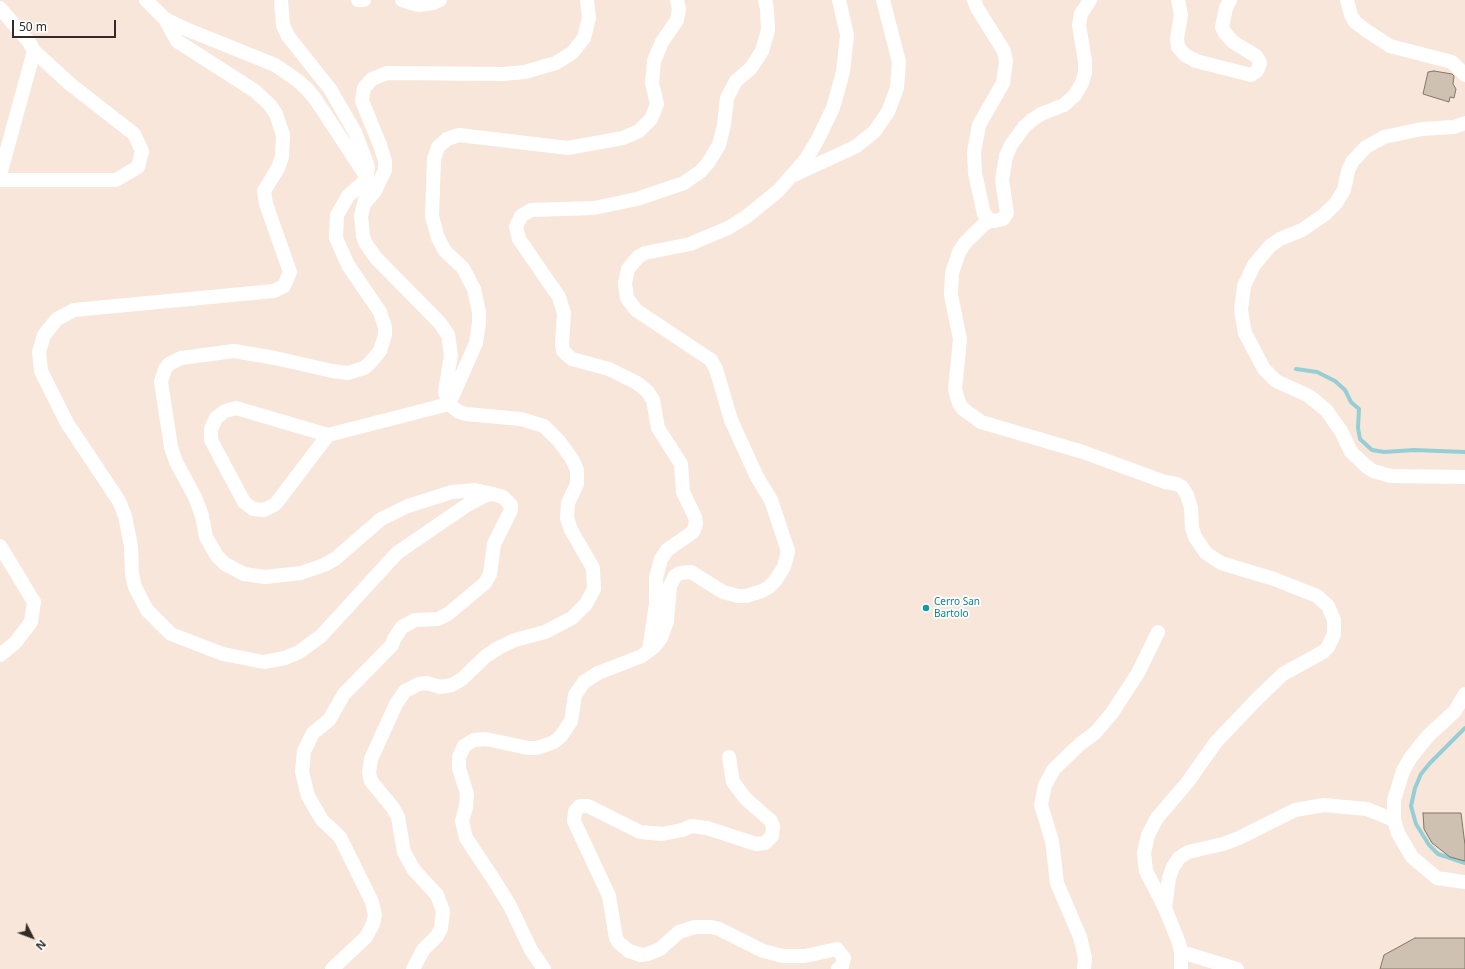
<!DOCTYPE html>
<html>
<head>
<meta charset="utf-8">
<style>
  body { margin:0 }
  #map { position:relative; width:1465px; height:969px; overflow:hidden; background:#f9e6da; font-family:"Noto Sans",sans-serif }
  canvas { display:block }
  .north { position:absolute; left:12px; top:917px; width:40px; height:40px; -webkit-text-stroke:3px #fff; paint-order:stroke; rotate:132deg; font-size:11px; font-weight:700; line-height:16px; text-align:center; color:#322b27 }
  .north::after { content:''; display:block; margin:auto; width:14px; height:18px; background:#322b27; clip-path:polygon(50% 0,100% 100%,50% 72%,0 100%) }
  .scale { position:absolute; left:12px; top:20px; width:104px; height:18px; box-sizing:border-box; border:2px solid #322b27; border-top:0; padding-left:5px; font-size:12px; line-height:14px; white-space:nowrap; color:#322b27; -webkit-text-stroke:3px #fff; paint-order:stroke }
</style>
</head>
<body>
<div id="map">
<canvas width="1465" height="969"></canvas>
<div class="north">N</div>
<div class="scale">50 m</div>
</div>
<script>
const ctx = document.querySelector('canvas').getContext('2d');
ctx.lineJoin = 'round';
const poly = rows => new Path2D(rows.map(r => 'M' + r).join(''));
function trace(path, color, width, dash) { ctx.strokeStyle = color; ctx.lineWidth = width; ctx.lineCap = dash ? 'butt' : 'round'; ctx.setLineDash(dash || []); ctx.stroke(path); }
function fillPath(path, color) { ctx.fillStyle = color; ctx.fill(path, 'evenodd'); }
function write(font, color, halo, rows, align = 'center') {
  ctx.font = font + ' "Noto Sans",sans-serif'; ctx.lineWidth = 3.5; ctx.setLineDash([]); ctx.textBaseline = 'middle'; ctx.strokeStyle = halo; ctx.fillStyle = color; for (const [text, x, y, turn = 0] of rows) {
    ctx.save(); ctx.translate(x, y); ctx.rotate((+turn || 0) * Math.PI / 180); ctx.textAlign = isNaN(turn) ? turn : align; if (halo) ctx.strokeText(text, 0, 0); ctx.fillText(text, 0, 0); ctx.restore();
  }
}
trace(poly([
  [1296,369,1317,372,1335,381,1345,390,1351,402,1359,409,1358,428,1360,439,1372,450,1384,452,1414,450,1465,452],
  [1465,728,1430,763,1421,774,1415,788,1411,806,1416,824,1429,845,1438,854,1465,863]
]), '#96ced6', 4);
const building = poly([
  [1434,71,1452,74,1454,76,1453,84,1456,89,1454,98,1450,97,1449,102,1423,94,1428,72,1434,71],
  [1423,813,1461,813,1465,845,1465,861,1450,857,1432,843,1424,829,1423,813],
  [1415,938,1465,938,1465,969,1380,969,1384,955,1415,938]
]);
fillPath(building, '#cec1b1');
trace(building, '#827668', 1);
trace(poly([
  [146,0,165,19,186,29,275,65,297,80,307,89,316,100,364,173,366,180,366,196,361,216,363,236,366,244,376,258,440,323,448,335,451,355,445,392,449,404,459,412,466,414,521,419,544,426,559,441,572,459,577,470,577,484,568,503,567,518,571,530,593,568,594,589,586,604,572,618,545,632,515,640,500,647,486,656,462,679,452,685,440,687,427,683,419,684,405,691,396,704,371,759,369,773,371,781,393,808,398,817,404,852,414,870,437,895,443,911,441,928,437,936,423,950,413,969],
  [281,0,283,25,288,36,330,89,355,132,366,161,368,168,366,180,348,196,337,215,336,238,348,265,380,312,385,327,385,335,380,351,370,363,364,368,348,373,332,371,275,358,234,351,181,358,169,364,165,369,161,382,171,447,176,462,195,497,202,516,206,537,217,556,225,564,244,574,265,577,301,573,324,565,335,559,381,519,408,506,452,492,475,490,493,494],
  [358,0,364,0],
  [402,0,418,5,433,3,440,0],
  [974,0,977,8,1004,51,1006,62,1003,83,979,125,974,152,975,173,984,214,990,220,994,221,1003,219,1007,213,1002,180,1006,156,1011,145,1024,127,1032,120,1041,114,1064,105,1075,95,1082,83,1085,73,1085,61,1079,25,1081,14,1090,0],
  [1178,0,1181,15,1177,38,1178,47,1185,55,1196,61,1251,75,1257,71,1260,63,1258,59,1256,56,1233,42,1225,33,1222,27,1226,8,1230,0],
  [1347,0,1351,15,1355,22,1367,31,1390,46,1452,62,1465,75],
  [0,8,29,42,34,51,70,84,134,134,142,151,138,167,116,180,0,180],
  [165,19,177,41,255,91,270,105,276,114,283,135,282,157,278,168,264,191,266,204,290,272,284,286,274,291,74,310,57,319,44,335,39,352,41,371,67,423,119,501,125,516,131,546,132,574,135,587,147,610,171,634,223,654,264,662,285,658,299,652,321,636,397,553,467,505,484,496,493,494,503,497,511,505,511,510,494,544,490,574,485,583,448,614,438,619,415,620,402,627,394,639,392,645,344,694,329,720,313,733,304,751,302,772,308,796,322,820,340,837,372,902,375,915,373,924,366,937,332,969],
  [1465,123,1454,127,1422,129,1384,137,1366,147,1352,162,1348,171,1344,190,1336,203,1324,215,1302,230,1280,239,1270,246,1254,265,1244,286,1241,310,1245,333,1264,369,1276,381,1309,396,1326,410,1341,431,1351,452,1366,466,1373,471,1391,476,1465,477],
  [0,175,34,51],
  [794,175,855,147,874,132,888,112,897,88,899,62,883,0],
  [364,204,375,191,385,170,385,161,380,145,362,101,364,88,372,79,387,73,503,74,525,72,556,63,572,53,584,38,589,18,587,0],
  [990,220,981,227,965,243,959,252,952,273,951,295,960,339,955,389,959,403,963,409,981,422,1083,452,1165,482,1177,484,1182,487,1187,495,1191,508,1192,528,1195,537,1206,553,1221,563,1274,579,1317,596,1328,606,1334,620,1334,634,1328,647,1323,652,1283,674,1257,699,1216,742,1187,783,1157,818,1148,835,1144,853,1146,871,1165,908,1179,943,1181,952,1181,969],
  [236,408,328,435,278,501,274,505,264,510,253,509,244,502,211,440,211,429,216,418,225,411,236,408],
  [328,435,449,404,476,343,479,323,479,312,474,289,463,268,445,251,438,238,432,216,434,159,438,147,447,139,459,135,568,148,623,138,639,131,651,119,657,104,652,83,654,61,662,42,677,20,679,9,677,0],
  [0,546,34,602,31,622,15,643,0,655],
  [649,651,656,604,656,578,661,559,667,550,693,532,696,524,695,517,683,492,681,464,658,428,653,400,647,391,637,383,609,369,572,359,563,351,562,344,564,313,559,297,519,239,516,227,521,216,531,210,594,208,637,199,684,183,701,171,708,163,719,145,724,125,727,98,736,81,751,68,762,51,768,30,767,9,765,0],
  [1465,694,1455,711,1428,736,1411,757,1403,771,1394,800,1394,820,1398,833,1412,857,1437,878,1465,882],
  [729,757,733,782,746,799,771,821,773,826,772,836,765,843,756,844,707,828,692,826,682,830,662,834,640,832,588,806,580,806,575,811,574,821,609,896,616,938,619,943,629,951,641,955,648,954,660,949,679,932,695,927,711,927,719,929,763,951,783,956,805,956,837,949,844,958,842,966,838,969],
  [1165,908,1169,878,1173,867,1179,858,1188,852,1223,844,1239,838,1295,810,1324,805,1367,809,1394,820],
  [1181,952,1237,969],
  [544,969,531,950,510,906,494,880,466,838,462,821,466,807,467,794,459,768,459,757,464,746,474,740,486,739,528,748,537,748,554,742,561,736,571,721,575,695,584,682,598,673,642,656,655,646,661,638,667,621,670,586,675,576,680,573,691,572,723,592,738,596,746,596,762,591,769,587,775,581,784,567,788,551,771,500,757,477,731,420,716,369,711,360,636,310,627,298,625,283,628,269,638,257,645,253,690,244,728,228,746,217,778,191,806,159,817,141,833,108,843,72,847,35,839,0],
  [1084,969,1085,958,1080,937,1057,883,1052,841,1041,805,1045,785,1054,769,1080,744,1095,733,1112,713,1138,673,1158,632]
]), '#fff', 14);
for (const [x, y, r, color] of [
  [926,608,4,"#0f9aa8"]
]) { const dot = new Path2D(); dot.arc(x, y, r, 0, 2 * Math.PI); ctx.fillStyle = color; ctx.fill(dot); trace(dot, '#fff', 1.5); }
write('10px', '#0d838f', '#fff', [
  ["Cerro San",934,602],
  ["Bartolo",934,614]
], 'left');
</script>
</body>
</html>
